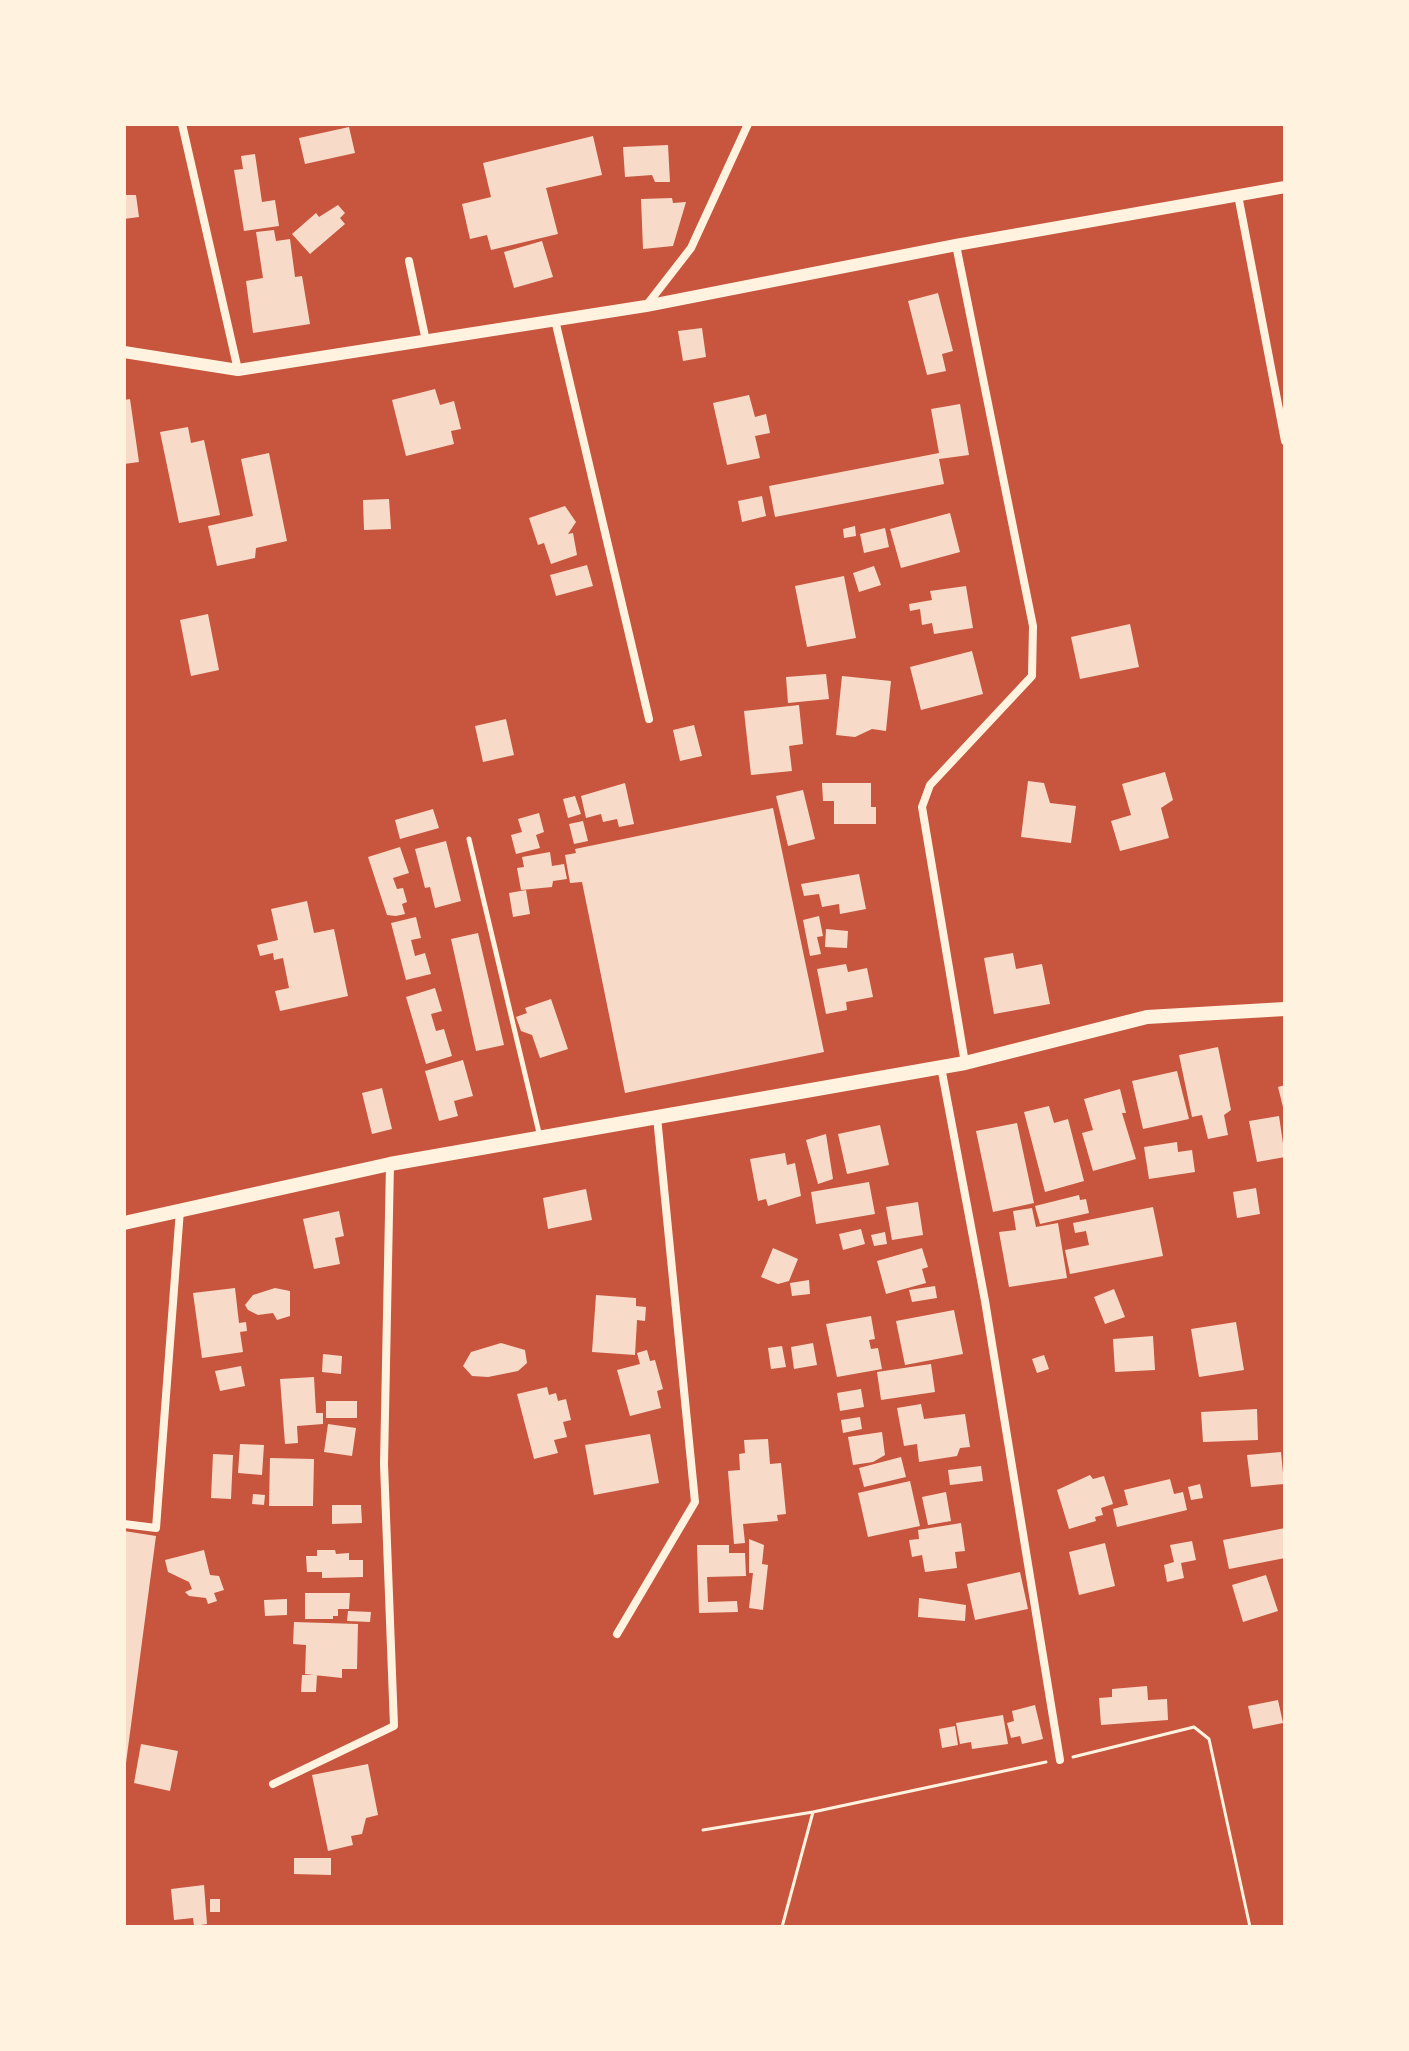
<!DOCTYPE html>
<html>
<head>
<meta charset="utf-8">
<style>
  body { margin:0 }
  #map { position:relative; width:1409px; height:2051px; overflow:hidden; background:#c8553d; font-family:"Nunito Sans",sans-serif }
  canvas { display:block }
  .frame { position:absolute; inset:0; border:126px solid #fff3e0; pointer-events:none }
</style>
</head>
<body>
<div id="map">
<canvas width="1409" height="2051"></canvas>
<div class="frame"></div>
</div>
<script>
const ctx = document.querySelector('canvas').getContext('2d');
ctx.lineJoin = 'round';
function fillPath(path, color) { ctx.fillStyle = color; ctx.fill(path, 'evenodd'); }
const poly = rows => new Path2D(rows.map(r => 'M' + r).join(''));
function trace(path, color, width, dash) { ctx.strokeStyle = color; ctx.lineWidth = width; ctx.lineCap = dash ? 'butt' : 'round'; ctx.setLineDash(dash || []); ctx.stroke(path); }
fillPath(poly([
  [349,127,355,153,305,164,299,138],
  [593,136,602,175,546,188,558,234,491,250,487,235,470,239,462,204,491,197,483,163],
  [668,145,670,182,655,182,652,175,625,177,623,147],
  [255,154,262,202,275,200,279,226,244,231,234,170,243,169,241,156],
  [124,195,136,195,139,217,124,219],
  [672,198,673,203,686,202,673,246,643,249,641,199],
  [338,205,345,213,340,218,345,224,310,254,292,234,316,213,319,217],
  [274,230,276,241,290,239,295,277,302,276,310,324,253,333,246,281,263,278,256,232],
  [542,241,553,277,514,288,504,252],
  [938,293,953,351,942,354,946,371,927,375,908,301],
  [702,328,706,357,683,361,678,331],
  [435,389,440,405,454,401,461,429,451,431,454,444,406,456,392,400],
  [749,395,755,417,766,414,770,433,755,436,760,458,727,465,713,403],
  [130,399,139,462,124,464,124,400],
  [960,404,969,455,939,459,944,484,775,517,769,486,939,453,931,409],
  [188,427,191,443,204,440,220,515,179,523,160,432],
  [269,453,287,541,256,548,255,558,217,566,208,526,253,516,241,459],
  [762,496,766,516,742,522,738,501],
  [389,499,391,529,364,530,363,500],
  [565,506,576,522,568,534,573,533,577,555,551,564,544,543,538,545,529,518],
  [950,513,960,552,901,568,890,529],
  [855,526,856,536,844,538,843,529],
  [885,528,889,547,864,553,860,534],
  [587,565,593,586,556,596,550,575],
  [874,566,881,585,859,592,853,573],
  [844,576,856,638,807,647,795,586],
  [966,586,973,628,934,634,932,623,922,625,920,609,910,611,909,604,932,600,930,591],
  [208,614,219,670,191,676,180,620],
  [1130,624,1139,667,1080,679,1071,637],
  [972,651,983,694,921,710,910,667],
  [826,674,829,699,788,703,786,677],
  [842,676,891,681,886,731,872,729,855,737,836,735],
  [799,705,803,744,789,746,792,771,751,775,744,711],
  [506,719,514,755,483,762,475,726],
  [694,725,702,756,680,761,673,730],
  [1165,772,1173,800,1161,808,1169,838,1120,851,1111,821,1131,815,1122,784],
  [1028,781,1044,783,1050,803,1076,806,1071,843,1021,837],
  [625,783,634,824,619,827,617,819,603,822,601,814,586,818,581,796],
  [822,783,871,783,871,807,876,807,876,824,834,824,834,801,823,801],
  [803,790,815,839,788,846,776,796],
  [575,796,581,814,568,818,563,799],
  [773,808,824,1052,625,1093,582,882,570,883,565,855,576,853,575,849],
  [433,809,439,828,400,839,395,820],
  [539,813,544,832,536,835,540,848,516,854,511,835,522,832,518,819],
  [583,821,588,841,574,844,569,824],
  [446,841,461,901,435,908,430,887,425,888,415,849],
  [400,847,409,873,393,878,397,889,403,888,407,902,402,904,405,914,396,916,387,915,368,857],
  [550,852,552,866,564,864,567,879,553,881,552,887,521,890,517,868,524,867,522,857],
  [859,874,866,909,840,914,839,904,822,907,819,894,804,896,801,884],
  [526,890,530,914,513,917,509,893],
  [307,901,314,933,334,929,348,996,280,1011,275,991,289,988,283,958,274,960,273,953,260,956,257,945,278,940,271,909],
  [819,916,823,936,817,937,821,954,810,956,803,920],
  [416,917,421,938,411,940,415,956,425,953,431,974,406,980,391,923],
  [826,929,848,931,847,948,825,947],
  [478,933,504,1045,476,1051,451,939],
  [1013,953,1016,969,1042,964,1050,1004,994,1014,984,958],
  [846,964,848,972,867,968,873,997,846,1002,847,1010,826,1014,817,969],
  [435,988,442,1011,431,1014,436,1031,444,1029,452,1056,426,1064,406,997],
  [551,999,568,1049,540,1058,532,1035,521,1031,516,1017,527,1013,525,1008],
  [1218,1047,1231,1110,1224,1115,1228,1135,1208,1139,1202,1115,1192,1117,1179,1055],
  [463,1060,473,1096,454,1101,458,1116,439,1121,425,1071],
  [1177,1071,1189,1119,1143,1129,1132,1081],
  [1285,1085,1285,1111,1284,1111,1278,1087],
  [382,1088,392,1129,372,1134,362,1093],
  [1120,1089,1126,1113,1122,1113,1136,1159,1093,1171,1082,1133,1093,1130,1084,1099],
  [1049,1106,1054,1123,1068,1119,1084,1181,1045,1192,1024,1112],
  [1279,1116,1285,1157,1257,1162,1249,1121],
  [1017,1123,1034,1203,993,1212,976,1131],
  [880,1125,889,1165,847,1174,838,1134],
  [826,1134,833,1179,818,1184,806,1140],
  [1177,1142,1178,1152,1192,1150,1195,1172,1149,1179,1144,1147],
  [785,1153,787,1165,795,1163,801,1196,768,1206,766,1199,758,1201,750,1159],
  [869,1182,875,1214,816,1224,811,1192],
  [1256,1188,1260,1214,1237,1218,1233,1192],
  [586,1189,592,1220,548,1229,543,1198],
  [1079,1195,1080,1200,1086,1199,1089,1213,1040,1224,1035,1206],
  [918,1202,923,1235,892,1240,886,1207],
  [1153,1207,1163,1256,1070,1274,1065,1250,1089,1245,1086,1231,1075,1233,1073,1223],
  [1032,1208,1036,1227,1058,1223,1067,1278,1009,1287,999,1232,1016,1230,1013,1211],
  [339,1211,344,1236,335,1238,340,1264,314,1269,303,1219],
  [861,1229,865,1244,843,1250,839,1234],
  [885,1232,887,1244,874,1246,871,1235],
  [773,1248,798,1259,789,1281,778,1284,761,1277],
  [922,1248,928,1267,922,1269,926,1283,886,1294,877,1261],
  [809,1280,810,1294,792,1296,790,1283],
  [935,1286,937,1298,912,1302,909,1290],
  [235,1288,239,1323,246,1322,247,1331,240,1332,243,1352,202,1358,193,1293],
  [275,1288,290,1291,290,1316,277,1320,273,1313,258,1315,248,1310,245,1305,253,1295],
  [1114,1289,1125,1317,1105,1324,1094,1297],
  [596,1295,636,1298,636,1306,646,1307,645,1321,637,1320,635,1355,592,1352],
  [954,1310,963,1354,905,1365,896,1321],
  [871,1316,875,1339,869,1340,871,1349,878,1348,882,1369,837,1377,826,1324],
  [1236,1322,1244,1370,1199,1377,1191,1329],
  [1153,1336,1155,1370,1115,1372,1113,1339],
  [501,1343,525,1350,527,1363,518,1371,488,1377,472,1376,463,1366,471,1352],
  [813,1343,817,1365,794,1369,791,1347],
  [782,1346,786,1367,771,1369,768,1348],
  [647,1350,650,1361,655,1360,663,1389,657,1391,661,1408,630,1416,617,1370,640,1364,637,1353],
  [323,1354,342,1356,341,1374,322,1372],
  [1044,1355,1049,1369,1037,1373,1032,1359],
  [931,1364,935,1392,881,1400,877,1372],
  [241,1366,245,1386,220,1391,215,1371],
  [314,1377,316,1413,323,1413,323,1424,297,1426,298,1443,285,1444,280,1379],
  [547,1387,549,1395,556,1393,558,1401,566,1399,571,1420,563,1422,567,1437,554,1440,558,1453,534,1459,517,1394],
  [861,1389,864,1407,840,1411,837,1393],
  [326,1401,357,1401,357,1418,326,1418],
  [921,1404,924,1419,965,1414,970,1447,960,1448,957,1456,919,1462,917,1444,904,1446,897,1408],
  [1257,1409,1258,1440,1203,1442,1201,1412],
  [860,1417,862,1429,843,1433,841,1420],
  [328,1424,356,1428,352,1456,324,1452],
  [882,1432,885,1455,873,1462,853,1465,848,1437],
  [650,1434,659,1483,594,1495,585,1445],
  [768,1439,770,1464,781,1463,786,1514,777,1515,778,1521,743,1524,745,1543,734,1544,728,1471,740,1470,739,1454,745,1453,744,1440],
  [240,1444,264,1445,262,1475,238,1473],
  [1281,1452,1284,1484,1251,1487,1247,1455],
  [213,1454,233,1455,231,1499,211,1498],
  [901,1457,906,1477,864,1487,859,1468],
  [270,1458,314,1459,313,1506,269,1506],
  [981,1466,983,1481,950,1485,948,1470],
  [1090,1475,1093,1479,1104,1476,1113,1504,1101,1508,1103,1515,1095,1517,1096,1521,1069,1529,1057,1490],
  [1170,1479,1174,1494,1183,1492,1187,1510,1117,1527,1113,1509,1128,1505,1124,1490],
  [910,1481,920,1526,868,1537,858,1493],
  [1200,1484,1203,1498,1191,1500,1188,1487],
  [946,1492,951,1521,928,1525,922,1497],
  [253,1494,265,1495,264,1505,252,1504],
  [332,1505,361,1505,362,1523,332,1524],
  [961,1523,965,1551,955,1552,957,1568,925,1572,922,1555,912,1557,909,1540,919,1539,918,1530],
  [1285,1528,1285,1558,1229,1569,1223,1540],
  [124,1531,156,1536,126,1763,124,1763],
  [749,1539,764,1545,762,1564,768,1565,763,1610,749,1608,753,1573,749,1573],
  [1192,1541,1196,1560,1181,1563,1184,1578,1167,1582,1164,1565,1174,1562,1170,1545],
  [1105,1543,1115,1586,1079,1595,1069,1552],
  [697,1545,729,1545,729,1553,745,1553,746,1576,707,1577,708,1602,737,1601,738,1612,699,1613],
  [204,1550,210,1575,219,1576,224,1590,214,1593,217,1601,208,1604,206,1598,189,1596,185,1592,192,1589,189,1582,168,1572,165,1560],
  [317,1550,335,1550,336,1554,349,1553,349,1560,363,1560,363,1577,322,1578,322,1572,307,1572,306,1556,317,1556],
  [1020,1572,1028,1609,975,1620,967,1584],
  [1266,1575,1278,1611,1243,1622,1232,1585],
  [305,1593,350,1593,349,1609,338,1609,338,1616,333,1616,333,1619,305,1619],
  [919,1598,966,1605,965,1621,918,1617],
  [287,1599,287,1615,265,1616,264,1600],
  [348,1611,371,1612,370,1622,347,1621],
  [294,1622,358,1624,357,1669,342,1669,342,1678,305,1674,306,1645,293,1644],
  [302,1675,317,1675,316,1692,301,1692],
  [1147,1686,1148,1700,1167,1699,1168,1720,1101,1725,1099,1698,1112,1697,1112,1689],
  [1278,1700,1283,1723,1253,1729,1248,1706],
  [1035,1705,1043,1739,1022,1744,1020,1736,1011,1738,1007,1723,1014,1721,1012,1711],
  [1003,1715,1008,1744,972,1749,971,1742,960,1744,956,1723],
  [955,1726,958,1745,942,1748,939,1729],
  [141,1744,178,1751,170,1791,134,1783],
  [368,1764,378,1815,366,1818,362,1834,351,1836,353,1845,328,1851,312,1775],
  [294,1858,331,1858,331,1875,294,1874],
  [204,1885,207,1924,194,1926,193,1918,174,1920,171,1889],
  [210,1899,220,1899,220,1912,210,1912]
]), '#f7dbc8');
trace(poly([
  [1073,1757,1194,1727,1209,1739,1250,1927],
  [703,1830,813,1812,1046,1762],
  [782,1927,813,1812]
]), '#fff3e0', 3);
trace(poly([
  [469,839,540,1137]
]), '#fff3e0', 5);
trace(poly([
  [182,124,238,370],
  [1238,195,1285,441],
  [956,245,1033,626,1032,676,930,785,922,807,965,1063],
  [409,261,426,341],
  [646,306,691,248,748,124],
  [555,320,649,719],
  [941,1067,985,1301,1060,1760],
  [124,1524,156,1528,180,1210],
  [617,1634,695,1502,657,1117],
  [273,1784,394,1726,384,1464,390,1164]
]), '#fff3e0', 8);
trace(poly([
  [124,352,238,370,646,306,956,245,1285,187]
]), '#fff3e0', 12);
trace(poly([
  [124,1223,390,1164,965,1063,1147,1017,1285,1009]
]), '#fff3e0', 14);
</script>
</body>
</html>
